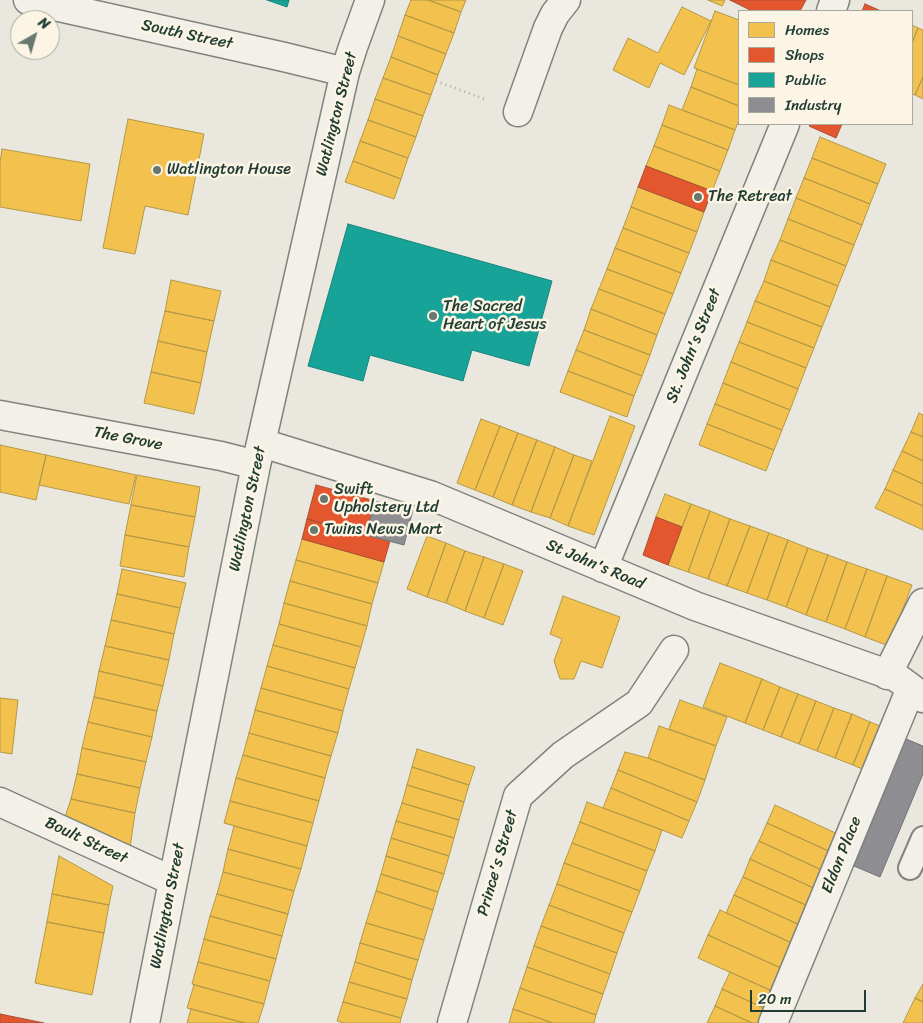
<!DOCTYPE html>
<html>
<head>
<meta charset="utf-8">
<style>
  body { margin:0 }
  #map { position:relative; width:923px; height:1023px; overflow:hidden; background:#eae7df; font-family:Sriracha,sans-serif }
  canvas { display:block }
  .legend { position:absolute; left:738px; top:10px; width:175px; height:115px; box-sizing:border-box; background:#fcf5e5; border:1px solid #a4ab9e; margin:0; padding:6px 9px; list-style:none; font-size:15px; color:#1f3d34 }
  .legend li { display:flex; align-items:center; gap:10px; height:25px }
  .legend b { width:25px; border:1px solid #a4ab9e }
  .north { position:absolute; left:10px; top:10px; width:50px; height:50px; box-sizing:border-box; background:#fcf5e5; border:1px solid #a4ab9e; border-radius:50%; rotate:38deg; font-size:14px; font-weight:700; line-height:20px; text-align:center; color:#1f3d34 }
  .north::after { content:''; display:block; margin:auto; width:18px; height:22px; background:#667870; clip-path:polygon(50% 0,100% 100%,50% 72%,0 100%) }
  .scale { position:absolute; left:750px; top:990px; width:116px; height:22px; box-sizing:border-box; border:2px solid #1f3d34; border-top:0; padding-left:6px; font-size:15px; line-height:18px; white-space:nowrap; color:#1f3d34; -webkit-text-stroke:4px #fcf5e5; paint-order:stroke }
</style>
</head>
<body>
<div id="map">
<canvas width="923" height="1023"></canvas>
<ul class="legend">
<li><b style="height:14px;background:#f2c14e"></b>Homes</li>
<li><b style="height:14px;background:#e4572e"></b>Shops</li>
<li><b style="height:14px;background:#17a398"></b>Public</li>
<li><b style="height:14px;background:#8d8d92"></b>Industry</li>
</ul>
<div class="north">N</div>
<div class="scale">20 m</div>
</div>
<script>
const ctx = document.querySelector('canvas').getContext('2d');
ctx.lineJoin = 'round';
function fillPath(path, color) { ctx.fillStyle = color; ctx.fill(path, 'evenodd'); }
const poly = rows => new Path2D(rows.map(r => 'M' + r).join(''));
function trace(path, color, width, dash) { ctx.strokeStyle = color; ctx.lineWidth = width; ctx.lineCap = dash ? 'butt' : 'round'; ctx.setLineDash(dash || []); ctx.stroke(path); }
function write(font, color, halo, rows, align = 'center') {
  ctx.font = font + ' Sriracha,sans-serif'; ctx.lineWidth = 5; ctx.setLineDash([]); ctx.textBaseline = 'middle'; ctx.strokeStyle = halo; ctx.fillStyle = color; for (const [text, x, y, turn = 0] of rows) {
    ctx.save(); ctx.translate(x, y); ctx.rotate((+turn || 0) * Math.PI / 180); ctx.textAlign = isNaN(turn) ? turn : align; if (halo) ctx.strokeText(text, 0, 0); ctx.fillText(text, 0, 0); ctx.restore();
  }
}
const homes = poly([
  [411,0,428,0,461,12,454,33,405,15,411,0],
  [428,0,466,0,461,12,428,0],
  [708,0,725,0,722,6,708,0],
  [682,7,711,21,684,75,660,63,649,88,613,70,628,38,658,53,682,7],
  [715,11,739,20,739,85,694,68,715,11],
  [405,15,454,33,446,54,398,36,405,15],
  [912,25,918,28,912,43,912,25],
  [918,28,923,30,923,77,915,95,912,94,912,43,918,28],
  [398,36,446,54,438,75,391,57,398,36],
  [391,57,438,75,431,95,383,78,391,57],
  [697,69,739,85,739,106,691,87,697,69],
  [923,77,923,99,915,95,923,77],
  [383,78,431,95,423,116,375,99,383,78],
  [691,87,739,106,739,120,735,130,682,110,691,87],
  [375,99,423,116,416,137,368,120,375,99],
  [669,105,735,130,728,150,662,125,669,105],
  [128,119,204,134,188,215,145,206,135,254,103,248,128,119],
  [368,120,416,137,408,158,360,141,368,120],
  [662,125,728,150,720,171,654,146,662,125],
  [820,137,886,164,878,184,812,158,820,137],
  [360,141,408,158,401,179,353,161,360,141],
  [654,146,720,171,712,191,646,166,654,146],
  [2,149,90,164,81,221,0,207,0,163,2,149],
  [812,158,878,184,870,204,804,178,812,158],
  [353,161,401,179,394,199,345,182,353,161],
  [804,178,870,204,862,225,796,198,804,178],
  [638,187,704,212,697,232,631,207,638,187],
  [796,198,862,225,854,245,788,219,796,198],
  [631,207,697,232,689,253,623,228,631,207],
  [788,219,854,245,846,266,780,240,788,219],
  [623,228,689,253,681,273,615,248,623,228],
  [780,240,846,266,838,286,771,260,780,240],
  [615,248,681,273,673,294,607,269,615,248],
  [771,260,838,286,830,307,764,281,771,260],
  [607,269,673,294,665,314,599,289,607,269],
  [171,280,221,291,214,321,165,311,171,280],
  [764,281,830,307,822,327,755,301,764,281],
  [599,289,665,314,657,335,591,309,599,289],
  [755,301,822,327,814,348,747,322,755,301],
  [591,309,657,335,650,355,584,330,591,309],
  [165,311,214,321,207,352,158,341,165,311],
  [747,322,814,348,806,368,739,342,747,322],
  [584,330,650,355,642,376,576,350,584,330],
  [158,341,207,352,201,383,151,372,158,341],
  [739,342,806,368,798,389,731,362,739,342],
  [576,350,642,376,634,396,568,371,576,350],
  [731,362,798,389,790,410,723,383,731,362],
  [568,371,634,396,627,417,560,392,568,371],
  [151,372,201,383,194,414,144,403,151,372],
  [723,383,790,410,782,430,715,404,723,383],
  [715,404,782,430,774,450,707,424,715,404],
  [919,413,923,415,923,437,911,432,919,413],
  [610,416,635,426,594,535,568,526,610,416],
  [481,419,500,426,475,490,457,483,481,419],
  [707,424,774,450,766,471,699,445,707,424],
  [500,426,518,433,493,497,475,490,500,426],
  [911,432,923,437,923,461,902,451,911,432],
  [518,433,537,440,512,505,493,497,518,433],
  [537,440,555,447,531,512,512,505,537,440],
  [0,445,46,455,36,500,0,492,0,445],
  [555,447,574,455,550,518,531,512,555,447],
  [902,451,923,461,923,484,893,470,902,451],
  [46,455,136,475,129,504,39,485,46,455],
  [574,455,592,461,568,526,550,518,574,455],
  [893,470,923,484,923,506,885,489,893,470],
  [137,475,200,487,195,517,131,505,137,475],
  [885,489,923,506,923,530,875,508,885,489],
  [665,494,691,504,682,527,656,517,665,494],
  [691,504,710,511,688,572,668,565,691,504],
  [131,505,195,517,189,547,125,535,131,505],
  [710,511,730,519,708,579,688,572,710,511],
  [730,519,750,526,727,586,708,579,730,519],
  [750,526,769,533,747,593,727,586,750,526],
  [769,533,788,540,767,600,747,593,769,533],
  [125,535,189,547,184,577,120,566,125,535],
  [427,536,446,543,427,597,407,589,427,536],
  [302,539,384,562,378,583,296,560,302,539],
  [788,540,808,548,786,607,767,600,788,540],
  [446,543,465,551,446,603,427,597,446,543],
  [808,548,828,555,806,615,786,607,808,548],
  [465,551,484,557,465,611,446,603,465,551],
  [828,555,847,562,826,622,806,615,828,555],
  [484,557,504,564,484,618,465,611,484,557],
  [296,560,378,583,372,604,290,581,296,560],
  [847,562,867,569,845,629,826,622,847,562],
  [504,564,523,571,503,625,484,618,504,564],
  [122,569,186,583,180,608,117,594,122,569],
  [867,569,887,576,865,637,845,629,867,569],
  [887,576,912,585,889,646,865,637,887,576],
  [290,581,372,604,367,626,284,603,290,581],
  [117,594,180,608,174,634,111,620,117,594],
  [563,596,620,617,602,668,581,661,574,679,560,679,554,661,562,639,550,634,563,596],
  [284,603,367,626,361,647,279,624,284,603],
  [111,620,174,634,169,660,105,646,111,620],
  [279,624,361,647,355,668,273,645,279,624],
  [273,645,355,668,349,689,267,666,273,645],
  [105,646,169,660,163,686,99,671,105,646],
  [720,663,762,679,745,723,703,707,720,663],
  [267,666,349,689,343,711,261,688,267,666],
  [99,671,163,686,157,711,94,697,99,671],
  [762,679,780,687,763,730,745,723,762,679],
  [780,687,798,694,781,737,763,730,780,687],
  [261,688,343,711,338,733,255,710,261,688],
  [798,694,816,701,799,744,781,737,798,694],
  [94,697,157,711,152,737,88,722,94,697],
  [0,698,18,700,12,754,0,752,0,698],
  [680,700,727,717,716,746,669,729,680,700],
  [816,701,834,708,817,751,799,744,816,701],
  [834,708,852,714,835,758,817,751,834,708],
  [255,710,338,733,331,756,249,733,255,710],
  [852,714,870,722,853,765,835,758,852,714],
  [88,722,152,737,146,762,82,748,88,722],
  [870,722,888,729,871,773,853,765,870,722],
  [659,726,716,746,705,780,648,758,659,726],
  [249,733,331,756,325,778,243,755,249,733],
  [82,748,146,762,140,788,77,774,82,748],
  [417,749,475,767,469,785,412,767,417,749],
  [625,752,648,758,705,780,697,802,618,770,625,752],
  [243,755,325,778,319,801,236,778,243,755],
  [412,767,469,785,464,802,407,785,412,767],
  [618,770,697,802,689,821,611,788,618,770],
  [77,774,140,788,135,813,71,799,77,774],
  [236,778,319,801,313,823,230,801,236,778],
  [407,785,464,802,459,820,402,803,407,785],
  [611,788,689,821,682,838,662,830,603,808,611,788],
  [71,799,135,813,130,848,65,817,71,799],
  [230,801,313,823,307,846,224,823,230,801],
  [587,802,662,830,655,851,580,822,587,802],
  [402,803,459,820,454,838,396,821,402,803],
  [775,805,842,836,835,854,767,823,775,805],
  [396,821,454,838,449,856,391,838,396,821],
  [580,822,655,851,647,871,572,843,580,822],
  [767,823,835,854,826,872,759,841,767,823],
  [234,826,307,846,301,869,228,849,234,826],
  [391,838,449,856,444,874,386,856,391,838],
  [759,841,826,872,818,890,750,859,759,841],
  [572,843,647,871,640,891,564,863,572,843],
  [228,849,301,869,294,891,223,872,228,849],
  [59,856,113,886,109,905,52,894,59,856],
  [386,856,444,874,438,892,381,874,386,856],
  [750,859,818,890,810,907,743,877,750,859],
  [564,863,640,891,632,912,557,884,564,863],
  [223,872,294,891,288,914,217,894,223,872],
  [381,874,438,892,433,910,376,891,381,874],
  [743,877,810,907,802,926,734,895,743,877],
  [557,884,632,912,624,933,549,905,557,884],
  [376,891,433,910,424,940,366,923,376,891],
  [52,894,109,905,104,933,47,922,52,894],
  [217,894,288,914,282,936,210,916,217,894],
  [734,895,802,926,794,944,726,913,734,895],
  [549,905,624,933,617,953,541,926,549,905],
  [720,910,794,944,783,969,708,935,720,910],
  [210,916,282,936,276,959,204,939,210,916],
  [47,922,104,933,92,995,35,983,47,922],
  [366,923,424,940,418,960,360,943,366,923],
  [541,926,617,953,610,974,534,946,541,926],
  [708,935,783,969,772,991,698,958,708,935],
  [204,939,276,959,270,981,198,962,204,939],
  [360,943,418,960,412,980,355,962,360,943],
  [534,946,610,974,603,994,527,967,534,946],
  [198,962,270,981,264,1004,192,984,198,962],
  [355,962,412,980,407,999,349,982,355,962],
  [527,967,603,994,596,1015,520,988,527,967],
  [730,972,772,991,764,1008,722,989,730,972],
  [349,982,407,999,401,1018,343,1002,349,982],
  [923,984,923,1002,915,998,923,984],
  [194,985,264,1004,258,1023,245,1023,187,1008,194,985],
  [520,988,596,1015,594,1023,553,1023,513,1009,520,988],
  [722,989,764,1008,758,1023,752,1023,715,1006,722,989],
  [915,998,923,1002,923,1023,903,1023,915,998],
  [343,1002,401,1018,400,1023,344,1023,337,1021,343,1002],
  [715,1006,752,1023,707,1023,715,1006],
  [191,1009,245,1023,187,1023,191,1009],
  [513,1009,553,1023,509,1023,513,1009]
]);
fillPath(homes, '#f2c14e');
trace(homes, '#b39946', 1);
const shops = poly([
  [730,0,806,0,800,11,752,11,730,0],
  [865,4,881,11,862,11,865,4],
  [811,124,842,124,836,138,809,126,811,124],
  [646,166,712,191,704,212,638,187,646,166],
  [316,485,375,501,366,535,307,519,316,485],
  [656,517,682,527,668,565,643,555,656,517],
  [307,519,390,541,384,562,302,539,307,519],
  [0,1014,44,1023,0,1023,0,1014]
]);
fillPath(shops, '#e4572e');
trace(shops, '#a94f30', 1);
const public = poly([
  [267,0,289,0,287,7,267,0],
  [348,224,552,281,529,366,472,350,463,381,370,355,363,381,308,366,348,224]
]);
fillPath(public, '#17a398');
trace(public, '#19847a', 1);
const industry = poly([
  [375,501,413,510,404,545,366,535,375,501],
  [906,739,923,746,923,774,880,877,854,866,906,739]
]);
fillPath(industry, '#8d8d92');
trace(industry, '#6c7576', 1);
const lane = poly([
  [910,868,923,838]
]);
const street = poly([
  [28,0,284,57,345,72],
  [831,11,835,0],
  [518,112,548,28,555,14,566,0],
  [0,415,221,456,256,465],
  [262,443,430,495,695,606,896,677,911,688,923,698],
  [603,568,785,124],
  [887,675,923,603],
  [0,802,173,881],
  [145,1023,173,881,256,465,345,72,353,47,370,0],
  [452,1023,518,796,563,755,639,703,674,650],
  [773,1023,911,688]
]);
trace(lane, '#80847f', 26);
trace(street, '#80847f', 31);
trace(poly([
  [436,81,487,100]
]), '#aeb1ab', 3, [1, 4]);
trace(lane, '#f3f0ea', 22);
trace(street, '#f3f0ea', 28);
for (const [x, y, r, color] of [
  [157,170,5,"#667870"],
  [698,197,5,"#667870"],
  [433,316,5,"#667870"],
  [324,499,5,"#667870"],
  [314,530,5,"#667870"]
]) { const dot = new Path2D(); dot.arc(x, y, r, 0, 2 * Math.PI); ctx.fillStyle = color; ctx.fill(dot); trace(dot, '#fcf5e5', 2); }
write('16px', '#1f3d34', '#fcf5e5', [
  ["South Street",187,35,12],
  ["Watlington Street",337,114,-76],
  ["St. John's Street",694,346,-68],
  ["The Grove",128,439,11],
  ["Watlington Street",248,509,-78],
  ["St John's Road",595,565,23],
  ["Boult Street",86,841,25],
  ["Eldon Place",842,855,-68],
  ["Prince's Street",498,863,-74],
  ["Watlington Street",168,906,-79]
]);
write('16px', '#1f3d34', '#fcf5e5', [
  ["Watlington House",167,170],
  ["The Retreat",708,197],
  ["The Sacred",443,307],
  ["Heart of Jesus",443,325],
  ["Swift",334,490],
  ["Upholstery Ltd",334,508],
  ["Twins News Mart",324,530]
], 'left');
</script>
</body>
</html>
